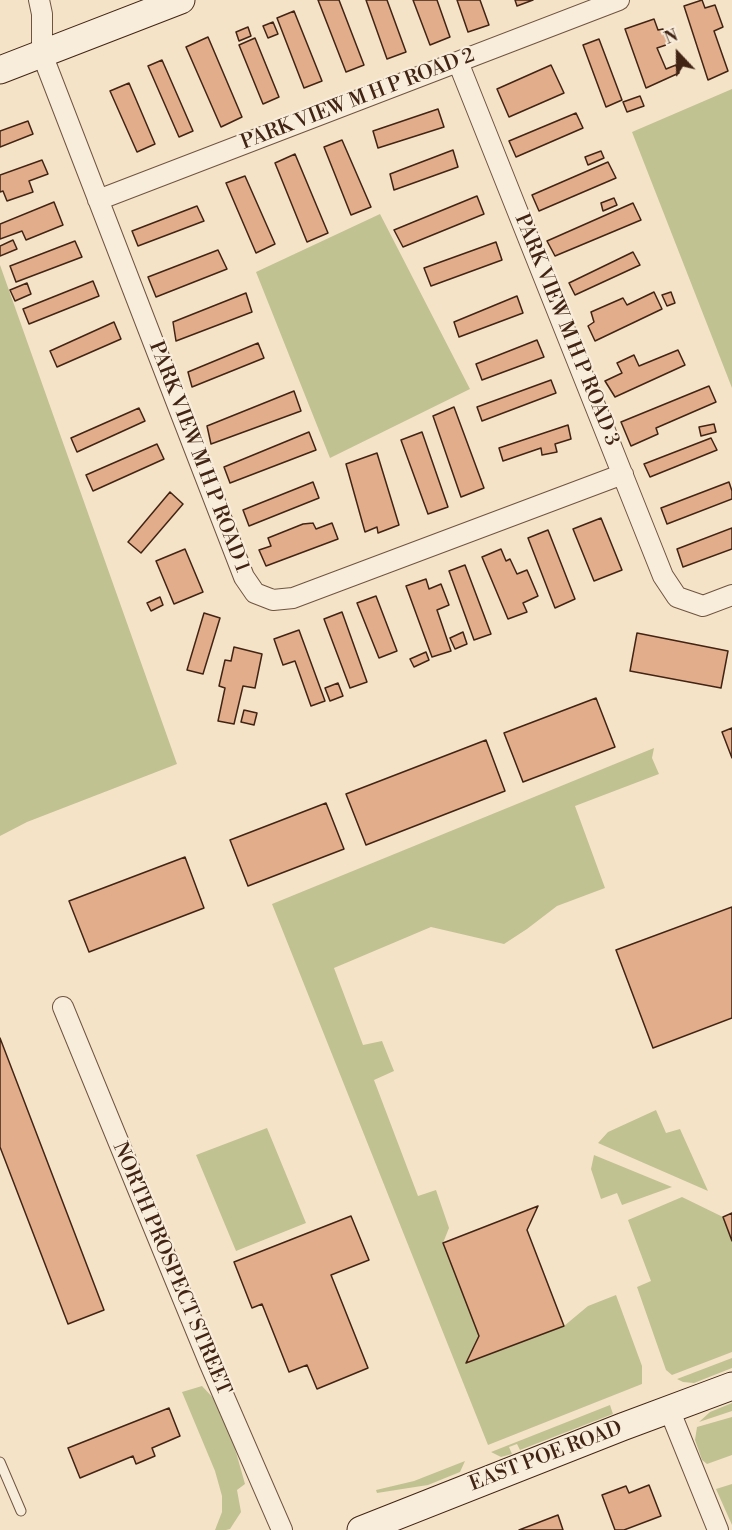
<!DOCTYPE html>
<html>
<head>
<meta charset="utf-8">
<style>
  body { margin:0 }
  #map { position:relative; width:732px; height:1530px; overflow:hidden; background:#f5e3c8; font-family:"Libre Bodoni",serif }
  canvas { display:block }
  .north { position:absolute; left:648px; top:24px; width:60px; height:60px; -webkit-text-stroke:4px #f8eddb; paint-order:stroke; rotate:338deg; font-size:16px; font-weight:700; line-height:24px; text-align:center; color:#422414 }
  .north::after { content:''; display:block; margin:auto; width:21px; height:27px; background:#422414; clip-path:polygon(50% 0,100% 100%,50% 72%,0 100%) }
</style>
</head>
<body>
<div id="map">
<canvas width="732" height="1530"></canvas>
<div class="north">N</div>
</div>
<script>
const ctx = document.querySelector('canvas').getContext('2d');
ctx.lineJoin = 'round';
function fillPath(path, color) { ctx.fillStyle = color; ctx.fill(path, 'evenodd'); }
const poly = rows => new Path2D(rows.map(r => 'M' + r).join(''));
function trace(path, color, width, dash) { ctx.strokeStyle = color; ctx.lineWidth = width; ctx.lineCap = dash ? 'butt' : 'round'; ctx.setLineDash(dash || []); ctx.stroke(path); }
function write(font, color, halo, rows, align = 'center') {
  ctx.font = font + ' "Libre Bodoni",serif'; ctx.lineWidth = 4.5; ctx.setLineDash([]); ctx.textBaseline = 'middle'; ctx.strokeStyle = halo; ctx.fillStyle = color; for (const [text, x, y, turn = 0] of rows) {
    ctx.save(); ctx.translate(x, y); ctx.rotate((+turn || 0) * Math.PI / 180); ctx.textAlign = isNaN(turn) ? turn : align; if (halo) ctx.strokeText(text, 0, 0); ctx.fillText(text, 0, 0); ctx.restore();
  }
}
fillPath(poly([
  [732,89,732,388,632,132],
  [380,214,470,389,330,458,256,272],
  [0,265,177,764,27,822,0,836],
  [654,748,652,758,659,774,575,806,605,888,557,906,527,929,504,944,431,927,334,968,363,1045,382,1041,394,1071,374,1080,418,1196,436,1190,449,1228,443,1243,479,1336,466,1363,564,1326,588,1306,616,1295,642,1366,642,1384,488,1445,272,904],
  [656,1110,666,1133,680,1129,708,1191,598,1143,608,1132],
  [267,1128,306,1223,236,1251,196,1155],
  [594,1155,672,1187,622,1205,617,1193,601,1199,591,1169],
  [682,1197,723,1217,732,1241,732,1352,672,1375,666,1370,637,1287,651,1281,628,1220],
  [732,1358,732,1368,694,1383,683,1382,677,1379],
  [202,1386,216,1401,234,1445,245,1484,237,1490,241,1512,230,1529,226,1530,215,1530,222,1512,222,1496,215,1471,182,1392],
  [732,1403,732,1411,699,1422,710,1412],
  [610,1405,613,1414,520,1450,517,1444,509,1447,512,1454,501,1457,491,1452],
  [732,1417,732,1455,707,1464,702,1460,695,1440,697,1427],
  [465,1461,460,1472,428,1485,377,1493,376,1490,414,1481],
  [732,1484,732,1525,716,1489]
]), '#c1c292');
const building = poly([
  [318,0,339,0,364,65,346,72,318,0],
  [366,0,387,0,406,52,387,59,366,0],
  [413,0,437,0,450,37,430,45,413,0],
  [457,0,480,0,489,25,468,32,457,0],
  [515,0,533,0,517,6,515,0],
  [702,0,705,8,715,5,723,27,714,31,728,71,708,80,684,6,702,0],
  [294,11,322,81,304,88,277,18,294,11],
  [654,19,658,30,663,29,669,44,657,48,666,69,676,65,679,73,646,88,625,29,654,19],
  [273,22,278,34,268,38,263,26,273,22],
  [248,27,251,36,239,41,236,32,248,27],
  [208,37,242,117,221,127,186,47,208,37],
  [255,38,279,97,263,104,239,45,255,38],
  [599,39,622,100,606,107,583,45,599,39],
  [162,60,193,131,179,137,148,66,162,60],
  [551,65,564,93,509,117,497,89,551,65],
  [129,83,155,144,137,152,110,91,129,83],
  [640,96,644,106,627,112,623,102,640,96],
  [438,109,444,127,378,148,373,131,438,109],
  [576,113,583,128,516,157,509,141,576,113],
  [28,121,33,134,0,147,0,131,28,121],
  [342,140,371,207,351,215,324,147,342,140],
  [453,150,458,167,394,190,390,174,453,150],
  [601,151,604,158,588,165,585,157,601,151],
  [295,154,328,233,307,242,275,163,295,154],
  [42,160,48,174,29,181,33,192,7,201,3,191,0,192,0,175,42,160],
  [608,162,616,178,539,211,532,195,608,162],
  [245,176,275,244,256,253,226,183,245,176],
  [477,196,484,214,403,247,394,230,477,196],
  [614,198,617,205,603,211,601,203,614,198],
  [54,202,63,225,26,240,22,231,0,239,0,224,54,202],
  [633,203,641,220,555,256,547,241,633,203],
  [197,206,204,221,138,246,132,231,197,206],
  [13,240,17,249,0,256,0,246,13,240],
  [75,241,82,257,16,282,10,266,75,241],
  [496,242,502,260,431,286,424,268,496,242],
  [218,250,227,269,156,297,148,277,218,250],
  [633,252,640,265,575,295,569,283,633,252],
  [93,281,99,296,29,324,23,309,93,281],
  [27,283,31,294,15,301,10,290,27,283],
  [654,292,662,309,595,341,588,326,594,322,591,312,623,298,627,305,654,292],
  [671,292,675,303,667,306,662,295,671,292],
  [246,293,252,312,176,341,173,322,246,293],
  [517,296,523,313,459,337,454,322,517,296],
  [114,322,121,339,57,367,50,351,114,322],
  [537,340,544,357,482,380,476,364,537,340],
  [258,343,264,358,192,387,188,372,258,343],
  [678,350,685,365,615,397,605,381,622,373,617,363,634,355,639,366,678,350],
  [551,380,556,393,482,421,477,407,551,380],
  [709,386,716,402,656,428,658,434,631,446,621,422,709,386],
  [294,391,301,411,211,444,207,426,294,391],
  [454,407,484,488,461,497,433,416,454,407],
  [139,408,145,421,77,452,71,438,139,408],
  [714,424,716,432,701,436,699,427,714,424],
  [568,425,571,439,555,444,557,452,542,455,541,448,503,461,499,448,568,425],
  [309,432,316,450,230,483,224,467,309,432],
  [422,432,448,507,428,514,401,440,422,432],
  [711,438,717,450,650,477,644,464,711,438],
  [157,444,164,459,93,491,86,475,157,444],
  [377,453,399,525,378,533,377,527,365,532,346,464,377,453],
  [313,482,319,498,249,526,243,510,313,482],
  [729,482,732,491,732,499,667,524,661,508,729,482],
  [170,492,183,504,141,553,128,542,170,492],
  [601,518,622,570,594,581,573,529,601,518],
  [313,523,316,529,332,523,338,539,266,566,259,550,271,546,268,538,303,524,313,523],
  [732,528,732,549,683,567,677,549,732,528],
  [548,530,575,599,555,608,528,538,548,530],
  [185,549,203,592,174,604,156,561,185,549],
  [501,549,506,561,510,559,517,574,527,570,538,596,523,603,527,612,508,619,482,557,501,549],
  [465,565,491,634,474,640,449,571,465,565],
  [426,579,429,589,441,584,449,605,437,610,451,651,432,657,406,586,426,579],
  [376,596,397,651,379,658,357,603,376,596],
  [160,597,163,605,151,611,147,603,160,597],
  [342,612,367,682,350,688,324,619,342,612],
  [204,613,220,618,203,674,187,670,204,613],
  [299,630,325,701,311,706,295,661,283,665,274,639,299,630],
  [463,632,467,644,455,649,450,638,463,632],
  [637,633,728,651,721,688,630,671,637,633],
  [234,647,262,654,255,688,243,686,234,724,218,721,225,688,219,686,225,660,231,661,234,647],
  [426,652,429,660,414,667,410,659,426,652],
  [338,683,343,696,330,701,325,688,338,683],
  [596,698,615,747,523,782,504,733,596,698],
  [244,710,257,713,254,725,241,722,244,710],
  [732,728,732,758,722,732,732,728],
  [486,740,505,791,366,845,346,794,486,740],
  [326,803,344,849,248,886,230,840,326,803],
  [185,857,204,908,89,952,69,901,185,857],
  [732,907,732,1018,653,1048,616,950,732,907],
  [0,1038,104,1310,68,1324,0,1147,0,1038],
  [538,1206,527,1230,564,1326,466,1363,479,1336,443,1243,538,1206],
  [732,1213,732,1241,723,1217,732,1213],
  [351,1216,369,1260,331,1275,368,1368,317,1389,307,1365,289,1372,262,1304,252,1308,234,1262,351,1216],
  [169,1408,180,1436,152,1448,155,1456,136,1464,133,1456,80,1478,68,1448,169,1408],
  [649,1485,661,1516,624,1530,615,1530,602,1495,626,1486,629,1493,649,1485],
  [558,1515,563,1530,519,1530,558,1515]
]);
fillPath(building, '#e2ad8a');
trace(building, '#422414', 1.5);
const lane = poly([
  [0,1462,21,1511]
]);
const street = poly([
  [39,0,42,14,42,54,244,577,255,593,273,600,293,598,623,474],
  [458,62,663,576,677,597,703,606,732,595],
  [98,200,619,0],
  [63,1007,209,1362,282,1530],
  [669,1409,718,1530]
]);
const secondary = poly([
  [0,70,181,0],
  [361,1530,622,1427,732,1386]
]);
trace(lane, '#6f5441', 11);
trace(street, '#6f5441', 22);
trace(secondary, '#422414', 29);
trace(lane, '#f8eddb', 9);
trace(street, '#f8eddb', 20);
trace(secondary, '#f8eddb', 27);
write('20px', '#422414', '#f8eddb', [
  ["PARK VIEW M H P ROAD 2",358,100,-21],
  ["PARK VIEW M H P ROAD 3",566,330,68],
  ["PARK VIEW M H P ROAD 1",198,457,69],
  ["NORTH PROSPECT STREET",171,1269,67],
  ["EAST POE ROAD",546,1457,-21]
]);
</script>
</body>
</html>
